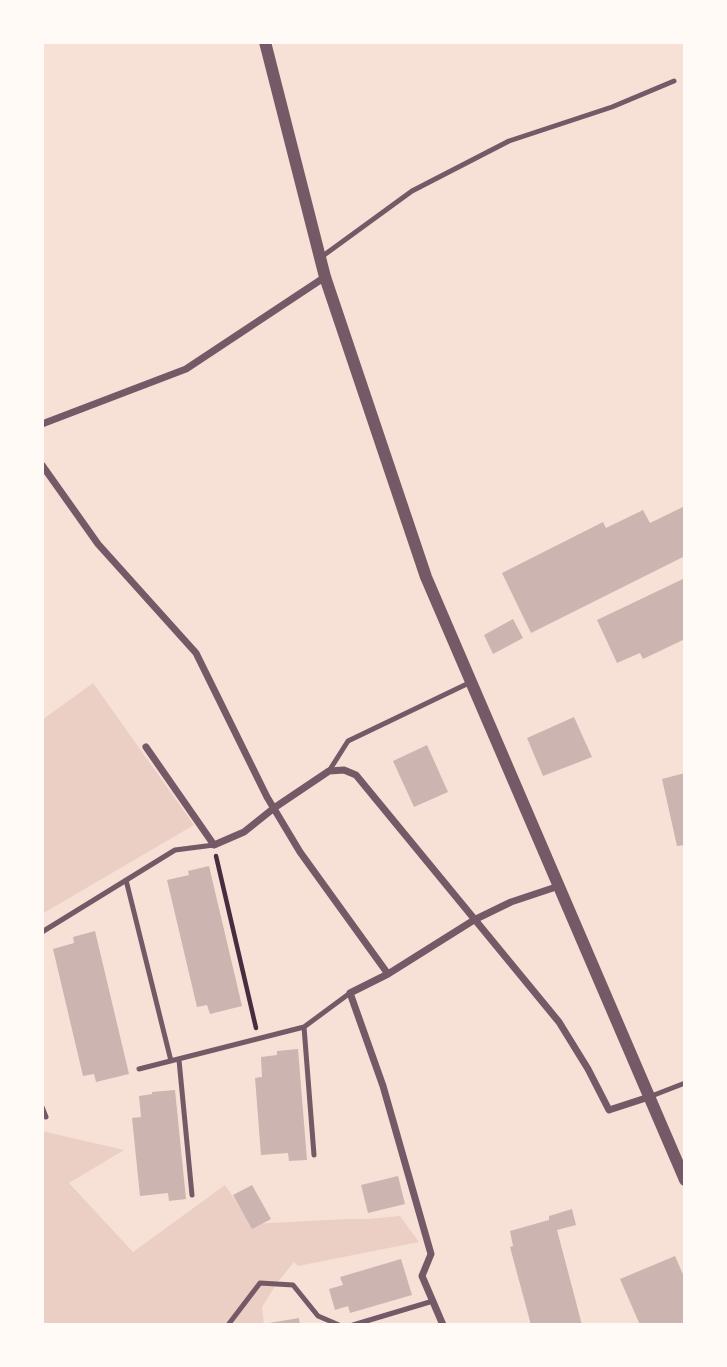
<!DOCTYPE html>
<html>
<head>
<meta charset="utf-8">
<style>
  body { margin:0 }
  #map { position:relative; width:727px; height:1367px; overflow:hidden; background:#f7e1d7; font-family:"Noto Serif",serif }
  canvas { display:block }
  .frame { position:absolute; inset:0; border:44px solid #fffaf5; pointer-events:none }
</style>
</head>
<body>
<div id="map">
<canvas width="727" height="1367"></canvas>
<div class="frame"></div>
</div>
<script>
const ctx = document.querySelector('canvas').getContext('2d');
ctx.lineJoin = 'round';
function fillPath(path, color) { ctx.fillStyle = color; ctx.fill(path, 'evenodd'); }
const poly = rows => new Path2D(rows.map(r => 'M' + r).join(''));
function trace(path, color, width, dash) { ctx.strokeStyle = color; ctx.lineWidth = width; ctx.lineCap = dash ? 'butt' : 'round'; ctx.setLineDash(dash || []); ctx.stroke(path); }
fillPath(poly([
  [93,683,194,825,42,914,42,720],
  [42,1131,124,1150,69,1183,133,1252,225,1185,251,1224,347,1219,368,1219,400,1216,419,1242,298,1266,294,1262,277,1283,262,1307,264,1325,42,1325]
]), '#ebcfc5');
fillPath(poly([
  [685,506,685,556,531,633,502,573,603,522,606,528,643,510,650,523],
  [685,578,685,639,643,659,640,653,617,663,597,620],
  [513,619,523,638,493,654,484,635],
  [574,717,592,757,543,776,527,738],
  [427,745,448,792,414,807,393,761],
  [685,773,685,845,677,846,662,779],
  [209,866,242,1006,210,1014,207,1005,197,1007,167,880,189,875,188,871],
  [95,931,129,1074,96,1082,94,1074,83,1076,53,949,74,943,73,937],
  [298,1049,307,1160,289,1161,288,1153,261,1155,255,1078,262,1077,261,1057,277,1055,277,1051],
  [175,1090,186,1199,169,1201,168,1193,140,1196,132,1118,141,1117,139,1096,152,1094,152,1092],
  [398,1176,405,1204,368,1213,361,1185],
  [252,1185,271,1219,252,1229,233,1195],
  [572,1209,576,1225,557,1230,582,1325,531,1325,510,1247,513,1246,510,1231,549,1220,549,1216],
  [675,1256,685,1279,685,1325,640,1325,620,1279],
  [401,1259,412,1295,350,1313,348,1306,335,1310,329,1289,343,1285,340,1277],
  [299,1318,300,1325,263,1325,263,1324]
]), '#ccb4b1');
trace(poly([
  [216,856,256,1028]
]), '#4a2c40', 4.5);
trace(poly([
  [320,258,412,191,509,141,612,107,674,81],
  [329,771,348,741,471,682],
  [126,880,171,1061],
  [42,932,175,850,214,845],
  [304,1027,314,1155],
  [179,1060,192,1195],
  [139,1069,304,1027,350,993],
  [649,1097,685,1083],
  [42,1107,46,1117],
  [228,1325,260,1283,293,1285,318,1316,339,1325],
  [353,1325,433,1301]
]), '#755966', 5);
trace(poly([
  [42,424,186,369,325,277],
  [42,465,98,544,196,653,267,797,300,852,388,974],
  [146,747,214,845,244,832,274,808,329,771,344,770,356,775,559,1022,588,1069,609,1110,649,1097],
  [443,1325,422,1276,431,1254,383,1086,350,993,388,974,474,920,511,902,559,886]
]), '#755966', 7);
trace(poly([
  [265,42,325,277,426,577,685,1180]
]), '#755966', 12);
</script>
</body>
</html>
